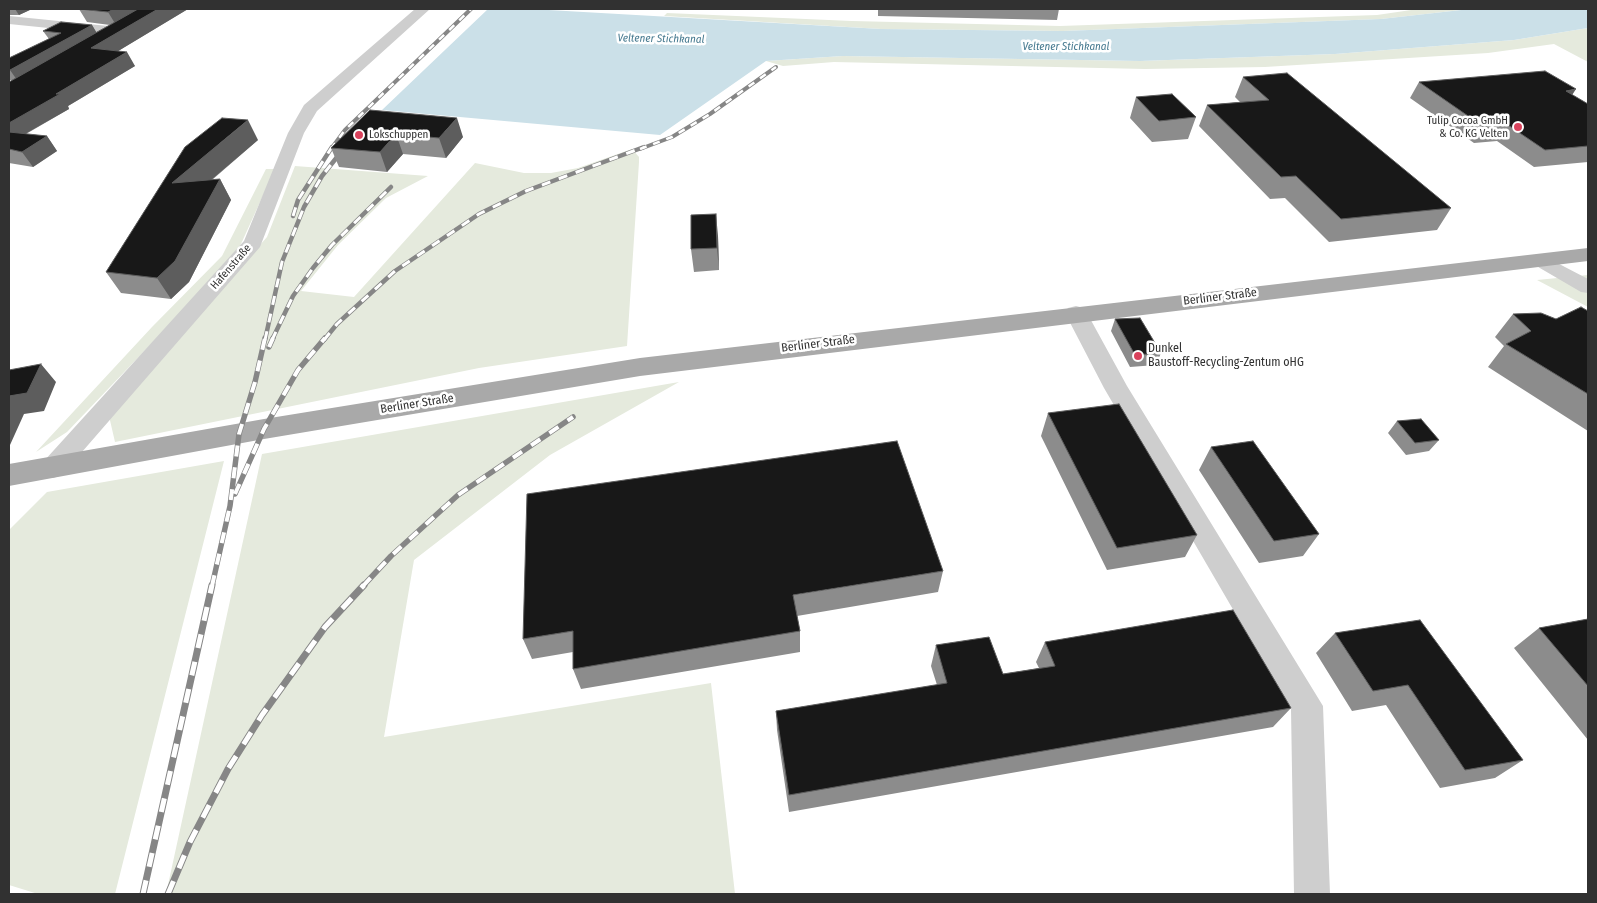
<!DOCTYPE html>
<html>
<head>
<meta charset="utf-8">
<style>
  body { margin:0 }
  #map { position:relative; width:1597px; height:903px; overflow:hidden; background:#fff; font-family:"Fira Sans Condensed",sans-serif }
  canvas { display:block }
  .frame { position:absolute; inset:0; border:10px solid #313131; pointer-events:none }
</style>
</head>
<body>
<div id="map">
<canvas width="1597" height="903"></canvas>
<div class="frame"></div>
</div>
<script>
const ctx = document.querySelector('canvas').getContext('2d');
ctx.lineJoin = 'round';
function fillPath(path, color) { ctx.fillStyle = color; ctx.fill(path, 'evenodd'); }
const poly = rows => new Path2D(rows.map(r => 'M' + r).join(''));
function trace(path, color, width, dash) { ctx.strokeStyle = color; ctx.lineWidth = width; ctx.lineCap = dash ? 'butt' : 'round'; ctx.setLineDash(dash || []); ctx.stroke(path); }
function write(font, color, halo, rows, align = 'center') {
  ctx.font = font + ' "Fira Sans Condensed",sans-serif'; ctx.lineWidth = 5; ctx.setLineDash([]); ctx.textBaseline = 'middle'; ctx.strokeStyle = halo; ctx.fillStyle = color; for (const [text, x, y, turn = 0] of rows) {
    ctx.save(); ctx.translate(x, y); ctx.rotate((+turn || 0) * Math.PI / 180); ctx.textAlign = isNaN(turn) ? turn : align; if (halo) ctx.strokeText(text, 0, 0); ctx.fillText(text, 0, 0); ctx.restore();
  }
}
fillPath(poly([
  [1418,9,1470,9,1381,19,1063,31,881,29,664,16,667,13,852,21,1060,26,1377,15],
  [1588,28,1588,62,1554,44,1488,53,1265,67,1145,69,834,62,783,66,766,61,843,56,1140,61,1335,54,1514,40],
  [632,149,639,157,639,162,627,346,479,368,115,442,109,416,267,237,295,166,428,176,386,198,338,245,301,291,354,297,475,163,524,173,551,173,578,168],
  [266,169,275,169,236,255,67,432,36,452,152,327,222,256],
  [1588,275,1588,307,1537,280],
  [679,382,550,455,414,560,384,737,711,683,735,894,166,894,262,454],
  [224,461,115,894,38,894,9,885,9,530,47,492]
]), '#e5eadd');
fillPath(poly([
  [488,9,531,9,881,29,1063,31,1381,19,1470,9,1588,9,1588,28,1514,40,1335,54,1140,61,843,56,766,61,660,135,382,110]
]), '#cbe0e8');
fillPath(poly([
  [415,9,430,9,317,111,304,133,260,247,62,475,53,478,44,475,40,468,44,461,244,241,288,133,304,105,415,9],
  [9,16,118,27,125,31,118,35,9,24,9,16],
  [1540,254,1588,279,1588,293,1581,292,1533,264,1530,260,1533,256,1540,254],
  [1076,306,1084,308,1087,313,1127,386,1323,706,1330,894,1294,894,1291,709,1104,388,1065,313,1068,308,1076,306]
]), '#cecece');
fillPath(poly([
  [1588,248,1588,261,640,376,264,439,9,486,9,464,264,419,640,358,1588,248]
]), '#a9a9a9');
const railFar3 = poly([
  [331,149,345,130,471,9],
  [344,149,345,147],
  [640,149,672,137,710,114,776,67]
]);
const railFar2 = poly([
  [293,216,298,200,332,147],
  [265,340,282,262,304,207,322,176,345,147],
  [272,340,293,296,313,268,332,245,391,187],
  [324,340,337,324,395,271,479,214,526,191,644,147]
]);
const railFar1 = poly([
  [269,347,273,338],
  [235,494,264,429,298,370,325,338],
  [212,586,230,506,239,434,255,382,265,338],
  [363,586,391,556,458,495,573,417]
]);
const rail = poly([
  [143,894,212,585],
  [168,894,190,842,228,769,262,715,325,627,364,585]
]);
trace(railFar3, '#868686', 4);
trace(railFar2, '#868686', 4.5);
trace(railFar1, '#868686', 5.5);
trace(rail, '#868686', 7);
trace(railFar3, '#fff', 2.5, [7]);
trace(railFar2, '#fff', 3, [9]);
trace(railFar1, '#fff', 4, [11]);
trace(rail, '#fff', 5, [14]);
fillPath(poly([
  [9,9,32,9,19,15,9,15],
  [79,9,188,9,118,51,135,66,68,106,69,109,26,134,47,136,57,151,33,167,9,163,9,82,13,80,9,80,9,58,49,39,43,31,92,25,96,32,110,25,87,22],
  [800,9,819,9,819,10],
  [878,9,1059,9,1057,20,878,16],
  [1243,77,1451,208,1437,230,1329,242,1285,198,1270,199,1199,126,1207,105,1240,102,1235,97],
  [1419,82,1572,95,1588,104,1588,162,1534,167,1497,141,1474,143,1410,98],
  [1136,97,1196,117,1188,139,1152,142,1130,118],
  [370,110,463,137,446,158,403,154,387,172,339,167,331,148],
  [258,140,212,180,220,179,231,200,189,282,171,299,121,293,106,272,185,147],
  [718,236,719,270,694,272,691,249],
  [1588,311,1588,431,1488,367,1504,346,1495,337,1513,314,1556,319],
  [1115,319,1161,353,1156,365,1130,367,1111,331],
  [1048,413,1197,535,1185,557,1107,570,1041,436],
  [1397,421,1439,440,1429,451,1406,455,1388,433],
  [1211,447,1319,534,1303,556,1259,563,1199,470],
  [943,571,938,592,797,616,800,631,800,652,581,689,573,669,573,652,532,659,523,639],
  [1588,619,1588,740,1514,648,1539,628],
  [1335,633,1523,760,1495,778,1440,788,1386,705,1352,711,1316,653],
  [1045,642,1291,708,1273,727,789,812,777,730,776,711,937,685,931,666,936,645,1003,674,1039,668,1036,662]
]), '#8c8c8c');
fillPath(poly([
  [15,9,32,9,19,15],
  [114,9,146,9,116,25,108,12],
  [158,9,188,9,100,62,91,48],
  [92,25,98,35,17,80,10,70],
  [127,52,135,66,68,106,69,109,9,143,9,123,56,94],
  [1576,89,1565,106,1566,91],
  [457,118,463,137,446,158,439,138],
  [248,120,258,140,184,203,172,183],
  [396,134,403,154,387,172,380,152],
  [47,136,57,151,33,167,22,152],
  [220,179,231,200,189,282,171,299,157,278],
  [716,214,718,236,719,270,717,248],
  [41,364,56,382,44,411,24,414,10,445,9,445,9,396]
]), '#5d5d5d');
const building = poly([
  [79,9,114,9,108,12,79,9],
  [138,9,158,9,91,48,127,52,56,94,60,94,9,123,9,82,138,9],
  [61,22,92,25,10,70,9,69,9,58,61,33,43,31,61,22],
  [1545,71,1576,89,1566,91,1588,104,1588,146,1545,150,1508,125,1484,127,1419,82,1545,71],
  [1287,73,1451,208,1341,219,1296,176,1281,177,1207,105,1269,100,1243,77,1287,73],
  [1172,94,1196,117,1159,121,1136,97,1172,94],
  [370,110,457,118,439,138,396,134,380,152,331,148,370,110],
  [222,118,248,120,172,183,220,179,175,261,157,278,106,272,185,147,222,118],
  [9,132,47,136,22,152,9,149,9,132],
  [716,214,717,248,691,249,691,215,716,214],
  [1581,307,1588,311,1588,394,1506,344,1531,331,1513,314,1541,313,1556,319,1581,307],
  [1140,318,1161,353,1135,355,1115,319,1140,318],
  [41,364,27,393,9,396,9,370,41,364],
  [1119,404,1197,535,1117,548,1048,413,1119,404],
  [1421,419,1439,440,1415,443,1397,421,1421,419],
  [897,441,943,571,793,595,800,631,573,669,573,631,523,639,527,494,897,441],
  [1253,441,1319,534,1274,541,1211,447,1253,441],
  [1233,610,1291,708,789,795,776,711,947,683,936,645,989,637,1003,674,1055,666,1045,642,1233,610],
  [1588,619,1588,686,1539,628,1588,619],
  [1420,620,1523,760,1465,770,1408,685,1373,691,1335,633,1420,620]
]);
fillPath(building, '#181818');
trace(building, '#5d5d5d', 1);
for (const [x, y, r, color] of [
  [1518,127,5,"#d9425c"],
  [359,135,5,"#d9425c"],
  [1138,356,5,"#d9425c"]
]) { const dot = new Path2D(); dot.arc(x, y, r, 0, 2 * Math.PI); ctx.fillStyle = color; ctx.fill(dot); trace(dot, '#fff', 2); }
write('italic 11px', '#44788e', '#fff', [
  ["Veltener Stichkanal",661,39,1],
  ["Veltener Stichkanal",1066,47]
]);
write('11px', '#313131', '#fff', [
  ["Tulip Cocoa GmbH",1508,121],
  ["& Co. KG Velten",1508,134],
  ["Lokschuppen",369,135,"left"]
], 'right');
write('11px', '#313131', '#fff', [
  ["Hafenstraße",231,267,-49]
]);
write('12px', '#313131', '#fff', [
  ["Berliner Straße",1220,297,-7],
  ["Berliner Straße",818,344,-7],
  ["Berliner Straße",417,404,-9]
]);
write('12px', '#313131', '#fff', [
  ["Dunkel",1148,349],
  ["Baustoff-Recycling-Zentum oHG",1148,363]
], 'left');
</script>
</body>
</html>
